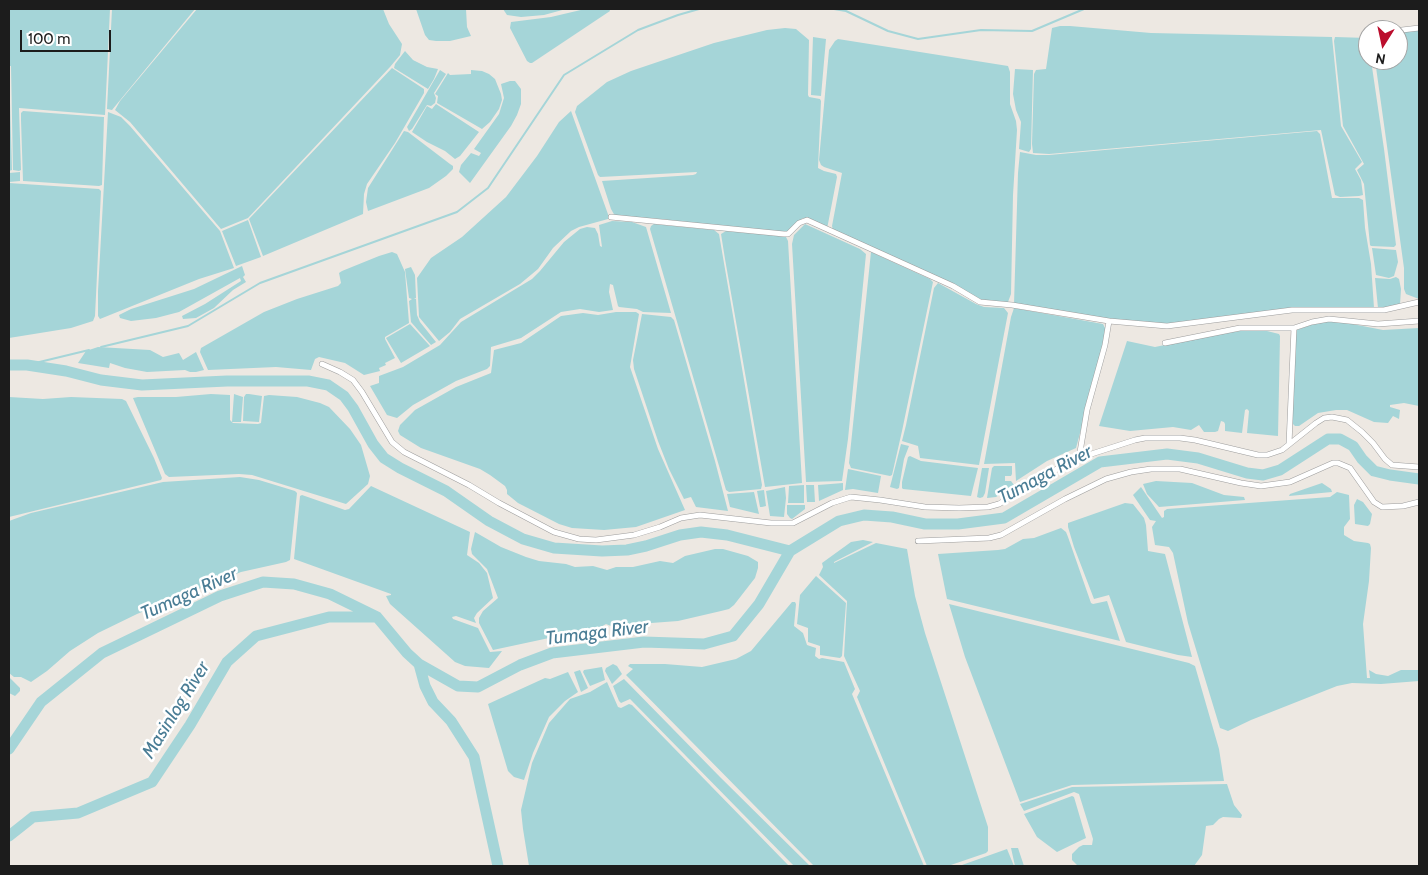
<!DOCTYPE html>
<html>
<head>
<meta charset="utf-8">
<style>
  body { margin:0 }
  #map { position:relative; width:1428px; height:875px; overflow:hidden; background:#ede8e2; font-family:Cabin,sans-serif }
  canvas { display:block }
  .frame { position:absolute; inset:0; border:10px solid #1c1c1c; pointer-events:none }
  .north { position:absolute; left:1358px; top:20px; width:50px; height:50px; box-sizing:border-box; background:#fff; border:1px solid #a4a4a4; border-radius:50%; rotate:190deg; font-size:14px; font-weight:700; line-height:20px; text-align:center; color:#1c1c1c }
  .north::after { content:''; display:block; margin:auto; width:18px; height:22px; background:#bb0e2d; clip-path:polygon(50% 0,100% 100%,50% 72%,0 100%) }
  .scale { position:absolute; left:20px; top:30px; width:91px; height:22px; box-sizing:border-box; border:2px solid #1c1c1c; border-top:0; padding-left:6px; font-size:15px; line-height:18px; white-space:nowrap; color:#1c1c1c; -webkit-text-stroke:4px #fff; paint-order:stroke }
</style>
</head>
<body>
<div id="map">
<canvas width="1428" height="875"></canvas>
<div class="frame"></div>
<div class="north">N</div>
<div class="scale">100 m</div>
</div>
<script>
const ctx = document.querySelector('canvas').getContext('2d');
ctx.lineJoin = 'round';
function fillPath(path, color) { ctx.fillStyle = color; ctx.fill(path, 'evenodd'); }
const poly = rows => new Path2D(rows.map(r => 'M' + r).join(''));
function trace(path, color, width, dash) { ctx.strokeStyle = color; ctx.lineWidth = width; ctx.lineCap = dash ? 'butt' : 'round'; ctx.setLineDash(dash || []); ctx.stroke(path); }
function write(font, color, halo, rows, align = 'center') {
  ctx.font = font + ' Cabin,sans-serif'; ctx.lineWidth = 5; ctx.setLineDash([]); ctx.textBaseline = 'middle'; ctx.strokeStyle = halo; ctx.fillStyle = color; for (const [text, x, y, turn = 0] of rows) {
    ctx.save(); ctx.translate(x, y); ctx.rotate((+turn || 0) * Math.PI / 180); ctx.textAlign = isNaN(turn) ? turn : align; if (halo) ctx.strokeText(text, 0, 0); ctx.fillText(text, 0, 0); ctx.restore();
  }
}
fillPath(poly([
  [9,9,110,9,105,115,19,108,21,170,19,171,13,170,11,66,9,66],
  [112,9,195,9,112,110,107,109],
  [197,9,383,9,389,24,402,44,400,55,390,67,248,218,221,229,130,122,115,110,120,101],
  [416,9,466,9,467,27,471,36,450,41,436,41,429,40,425,35],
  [503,9,566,9,544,15,521,17,507,15],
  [585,9,609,9,610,11,532,63,530,63,527,61,510,28,511,22,551,17],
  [1070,26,1151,33,1332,37,1341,126,1362,162,1355,169,1361,180,1363,195,1359,196,1340,197,1335,195,1321,130,1049,154,1033,153,1032,144,1034,74,1036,70,1046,69,1052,28,1060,26],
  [785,28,796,29,809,40,808,95,809,97,820,99,821,101,818,168,824,171,836,174,837,177,827,229,803,218,789,231,780,233,661,219,615,216,611,209,602,181,693,175,696,174,697,172,600,177,598,175,575,112,577,106,607,82,631,71,714,43,767,30],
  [1419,30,1419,299,1406,294,1404,289,1404,268,1375,60,1398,60,1398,33],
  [813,37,826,39,821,96,811,95],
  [1335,37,1368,38,1368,60,1371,60,1384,149,1396,245,1394,247,1371,246,1370,245,1364,184,1357,170,1364,164,1343,126,1334,41],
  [838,39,1008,66,1010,72,1010,104,1016,121,1017,130,1013,195,1011,294,1008,302,986,303,833,230,832,226,842,173,824,167,821,165,819,160,829,50,835,41],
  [405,51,413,60,427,67,438,69,434,79,428,89,394,68,395,64],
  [9,68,12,170,9,171],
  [392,68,424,89,424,93,395,143,367,184,364,194,363,214,263,256,249,219],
  [1015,69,1033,70,1031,149,1029,152,1019,149,1021,122,1016,110,1013,94],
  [440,70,446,74,434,93,436,98,435,103,431,106,427,105,412,129,409,131,407,127],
  [471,70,482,71,489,74,495,79,501,94,502,100,499,109,490,122,482,129,437,103,438,96,435,94,448,73,450,75,471,74],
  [510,81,515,81,521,89,521,104,517,115,511,126,470,183,459,172,461,165,471,153,479,156,481,153,474,149,499,114,504,98,501,84],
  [436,104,479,132,460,156,455,159,445,151,427,142,412,132,427,106,432,109],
  [23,111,104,117,102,185,99,186,23,181,21,120,21,113],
  [571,111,609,217,608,219,579,227,571,231,553,248,538,269,520,284,460,319,450,332,439,341,419,317,417,278,431,258,462,237,506,197,537,156,559,122],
  [108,112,121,117,130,126,220,231,234,268,199,279,100,319,98,316,98,291],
  [404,131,408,132,450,164,453,166,453,169,446,176,429,188,368,211,366,202,368,188],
  [1317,131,1320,134,1332,198,1359,198,1363,200,1365,228,1371,264,1374,308,1309,309,1199,324,1132,324,1014,304,1018,173,1020,152,1036,155,1049,155],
  [20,172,20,181,9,182,9,173],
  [9,183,99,189,101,191,95,316,93,321,71,328,9,338],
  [248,220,261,257,236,266,222,231],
  [612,221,632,222,646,227,671,313,643,312,637,309,619,307,618,306,613,285,610,284,609,292,613,310,599,312,580,309,561,312,521,338,491,347,490,366,487,369,456,381,413,405,397,418,387,415,370,386,379,383,379,376,403,367,440,345,461,322,532,279,540,271,564,242,580,229,587,227,595,228,598,234,600,246,602,247,599,225],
  [654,224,714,230,719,234,762,485,761,489,729,492,726,490,650,229,651,226],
  [805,224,860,249,866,254,848,439,842,481,806,482,792,244,794,235],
  [726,231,771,235,786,237,788,241,802,483,765,487,725,259,721,234],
  [1372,248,1396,250,1398,262,1394,276,1389,278,1376,275],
  [392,252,397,254,405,272,409,323,385,337,385,339,395,358,385,363,386,365,379,368,380,371,364,375,345,363,319,357,315,359,311,370,276,367,208,370,200,352,201,348,264,312,297,299,338,286,341,283,339,273,342,271,379,256],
  [871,252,930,279,933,282,902,431,892,475,890,476,851,468,849,463],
  [242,266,245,275,243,277,246,282,233,290,214,308,196,318,183,319,182,316,205,304,241,281,240,278,179,312,156,318,131,321,120,318,119,315,131,309,194,289],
  [411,267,415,275,416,298,414,298,416,299,417,315,420,322,436,342,431,345,411,322,409,301,412,299,409,298,405,269],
  [1396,277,1399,279,1401,289,1400,305,1393,307,1378,308,1375,278,1390,279],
  [938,283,976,304,984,307,1004,308,1008,313,979,465,920,458,918,446,902,441,906,425,934,288],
  [1014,308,1103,324,1106,330,1104,344,1076,448,1047,461,1016,481,1015,463,984,464,1011,317],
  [616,312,636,312,639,314,630,367,658,449,685,510,636,527,604,530,572,528,559,524,518,503,507,494,507,490,505,486,490,475,480,469,421,448,400,435,398,431,400,425,415,410,456,387,491,373,494,350,521,343,561,316,583,313,598,315],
  [642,314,671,317,674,320,715,461,728,511,696,507,691,497,684,499,669,469,658,441,634,369,633,360],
  [1319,322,1342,322,1383,330,1419,328,1419,406,1404,403,1390,405,1390,407,1400,410,1399,419,1393,416,1388,423,1374,422,1347,410,1336,410,1318,413,1299,426,1295,426,1292,423,1294,331],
  [410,324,430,346,401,363,386,338],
  [1248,330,1267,331,1279,334,1280,336,1278,436,1247,433,1249,411,1247,409,1245,410,1242,433,1225,431,1225,424,1224,422,1221,421,1218,431,1215,432,1204,432,1199,425,1191,430,1173,427,1130,431,1099,426,1127,341,1155,347,1218,334],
  [98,347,150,350,163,357,179,353,183,360,196,352,204,370,196,372,190,372,185,370,147,372,125,368,110,363,109,368,78,363,86,351],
  [211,394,230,395,230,420,233,423,258,424,261,423,264,396,269,395,297,397,320,403,329,407,350,429,361,445,370,476,368,484,346,504,252,475,239,474,169,477,165,474,133,398,138,397,176,397],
  [234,394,243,397,241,422,232,422],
  [249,394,262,396,259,422,243,421,244,397,246,394],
  [9,397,43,399,71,397,122,399,126,401,154,458,162,478,161,480,9,517],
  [901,444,909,446,904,459,899,488,897,489,890,487],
  [910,456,921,461,978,468,971,496,903,489,902,488,902,482,908,457],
  [994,466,1012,466,1012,474,1011,476,1005,476,1005,481,1011,481,1014,485,996,497,987,498,992,468],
  [982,468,989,468,985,493,983,497,980,498,977,497],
  [848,469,881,476,878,493,853,489,845,490],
  [240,477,259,480,295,491,297,493,290,560,286,562,241,572,137,614,98,633,70,651,47,671,31,682,21,677,14,677,9,673,9,521,31,513,163,482],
  [1156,481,1192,483,1224,495,1244,497,1245,500,1159,507,1147,494,1143,484],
  [843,483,843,490,819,501,818,485],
  [1322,483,1331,489,1332,492,1289,496,1290,494],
  [804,485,804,503,788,503,789,486],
  [806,485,814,485,815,502,807,502],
  [371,486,470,532,467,555,479,563,487,573,493,598,477,613,474,618,476,623,456,616,452,617,453,619,478,628,490,652,502,651,489,668,465,666,455,662,390,604,386,596,391,595,391,594,294,559,300,496,302,495,345,510,349,509],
  [785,487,786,498,784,517,770,516,766,491],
  [1141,487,1162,518,1164,517,1164,511,1167,509,1330,497,1337,492,1349,495,1350,519,1344,527,1344,535,1354,541,1368,543,1370,544,1371,548,1369,581,1363,624,1367,678,1370,678,1369,670,1376,674,1388,676,1401,670,1419,670,1419,681,1381,684,1352,683,1337,686,1251,720,1228,731,1220,728,1188,623,1173,553,1169,547,1155,545,1152,527,1156,521,1150,520,1133,495],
  [764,490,766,506,762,507,760,507,757,491],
  [754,492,759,514,730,507,727,494],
  [1357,499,1363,502,1372,514,1370,524,1368,526,1355,524,1354,505],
  [1125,503,1133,504,1144,518,1146,525,1148,551,1165,554,1192,657,1178,655,1126,642,1109,595,1094,599,1074,547,1068,527,1068,523],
  [787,505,805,505,805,509,792,519,790,518,787,514],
  [1061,528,1066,532,1068,537,1091,603,1093,604,1107,601,1120,641,947,599,938,554,998,550,1005,549,1023,539,1034,538],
  [475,532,501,547,526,557,539,561,566,564,575,567,593,566,607,570,616,567,633,567,660,561,673,563,685,556,715,549,723,549,748,556,758,562,758,568,755,578,734,605,729,609,721,611,678,621,611,626,606,624,597,629,577,632,493,650,479,623,479,618,483,611,498,598,487,569,472,554,471,549],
  [863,540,873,542,834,562,834,563,876,543,907,549,915,596,925,633,988,827,988,851,986,853,948,866,927,866,857,697,860,691,844,656,847,601,819,575,823,567,822,563,851,542],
  [816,576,846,603,842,656,840,658,820,655,820,646,808,642,808,628,797,624,800,595],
  [792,602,795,602,796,604,794,626,803,633,807,645,816,648,815,656,819,659,822,658,844,662,855,689,852,694,924,866,814,866,626,675,633,669,628,666,630,664,665,664,702,667,736,659,751,651],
  [949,604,1189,663,1195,666,1219,749,1224,781,1072,785,1020,802,965,657],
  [613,664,617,666,622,674,612,684,605,671,606,668],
  [602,667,605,680,590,686,583,672,584,670],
  [580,670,588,688,581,692,574,672],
  [568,672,578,692,565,701,549,717,533,753,524,780,514,777,508,771,488,704,545,678,550,679],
  [9,677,20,688,20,691,15,696,9,693],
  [624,679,720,777,810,866,794,866,632,701,630,699,621,703,619,701,613,686],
  [607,682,618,707,621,708,629,704,632,705,789,866,529,866,523,829,521,810,532,763,549,723,570,699,590,692],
  [1227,784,1234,805,1242,815,1241,818,1223,817,1219,819,1213,825,1206,826,1202,855,1194,866,1078,866,1072,860,1072,854,1079,847,1083,845,1092,845,1093,839,1079,794,1074,792,1024,811,1020,804,1072,787],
  [1072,796,1074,797,1086,838,1057,852,1037,837,1024,814],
  [1011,848,1018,848,1024,866,1015,866],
  [1007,849,1014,866,958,866,962,865]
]), '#a5d5d8');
trace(poly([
  [834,9,846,11,888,31,918,39,981,30,1032,31,1084,9],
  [101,347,188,326,260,283,457,212,488,188,564,75,638,30,678,15,699,9],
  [27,365,89,350]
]), '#a5d5d8', 2);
trace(poly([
  [9,365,27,365,66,371,101,380,142,385,227,381,308,381,328,385,344,396,353,408,373,444,384,458,400,468,446,491,489,521,523,539,554,548,602,551,627,550,646,546,680,535,701,532,727,535,790,551],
  [419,664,425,686,433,702,451,721,474,757,498,866],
  [9,749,41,702,102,653,220,596,263,582,294,584,330,594,377,617,407,653,419,664,458,686,478,687,520,665,552,653,644,642,704,644,733,636,759,604,790,551,839,521,864,515,892,517,925,524,958,524,1004,518,1100,462,1167,454,1198,458,1247,473,1263,475,1280,470,1328,439,1340,439,1353,446,1362,459,1374,471,1390,475,1419,479],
  [9,836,33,817,78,813,152,782,190,725,227,662,256,636,329,617,373,617]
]), '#a5d5d8', 11);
const minor = poly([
  [1402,30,1419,28],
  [611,217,784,234,788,234,799,223,807,220,953,286,980,302,1012,305,1109,321,1167,326,1292,310,1384,310,1419,302],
  [1165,343,1240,328,1294,328],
  [322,364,340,372,353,380,362,392,392,442,404,452,469,485,499,503,554,532,579,539,596,540,634,535,660,527,681,518,700,515,771,523,793,523,832,503,851,497,880,500,925,507,959,508,988,507,999,504,1009,498,1057,469,1079,458,1135,440,1145,438,1180,438,1195,440,1258,455,1267,455,1282,450,1316,423,1324,418,1332,417,1347,420,1362,432,1373,443,1385,459,1392,465,1419,467],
  [1289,444,1294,328,1312,322,1329,319,1378,324,1419,321],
  [1079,458,1087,410,1105,345,1109,321],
  [918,541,989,538,1001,535,1065,499,1106,479,1131,472,1151,469,1180,469,1241,483,1261,486,1290,482,1333,463,1338,463,1350,468,1374,502,1382,507,1403,506,1419,502]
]);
trace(minor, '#9d9d9d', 6);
trace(minor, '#fff', 5);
write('italic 19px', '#4a7d95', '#fff', [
  ["Tumaga River",1045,475,-28],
  ["Tumaga River",189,594,-24],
  ["Tumaga River",597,633,-7],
  ["Masinlog River",176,710,-58]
]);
</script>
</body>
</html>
